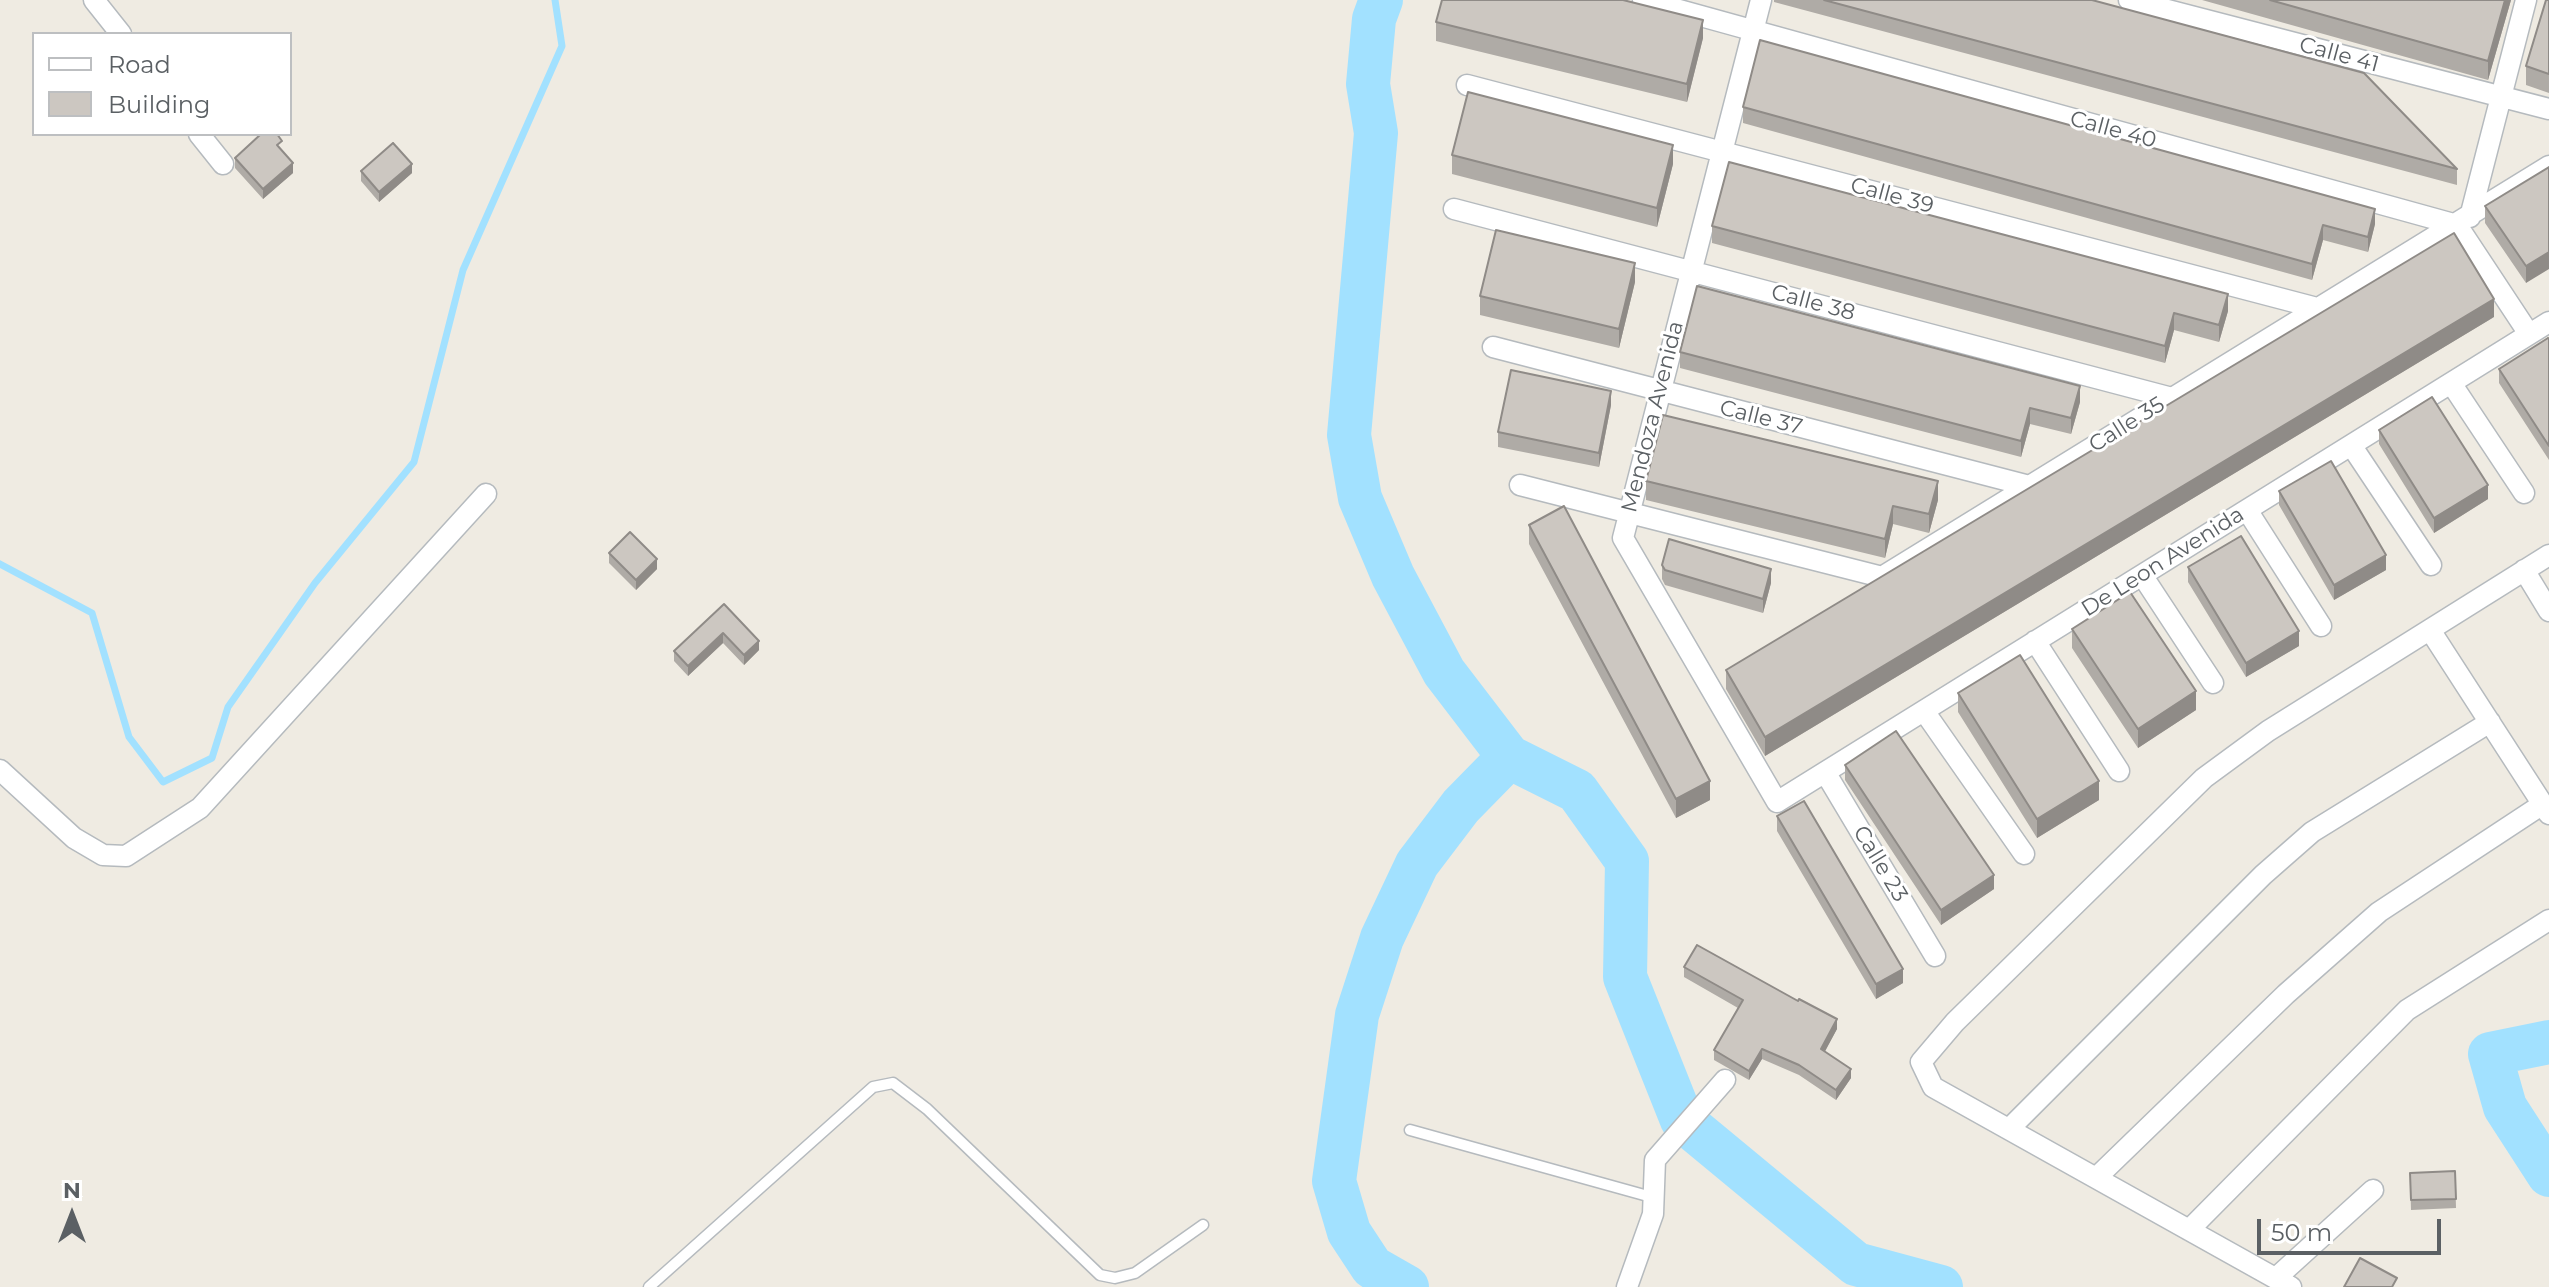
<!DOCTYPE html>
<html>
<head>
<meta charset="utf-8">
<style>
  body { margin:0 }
  #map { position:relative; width:2549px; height:1287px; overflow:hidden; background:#efebe2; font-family:Montserrat,sans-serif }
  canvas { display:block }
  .legend { position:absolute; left:32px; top:32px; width:260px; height:104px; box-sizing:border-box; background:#fff; border:2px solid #bdbfc1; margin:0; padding:10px 14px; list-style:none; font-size:24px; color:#5b6064 }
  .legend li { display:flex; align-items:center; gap:16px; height:40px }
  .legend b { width:40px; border:2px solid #bdbfc1 }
  .north { position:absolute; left:32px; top:1175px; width:80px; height:80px; -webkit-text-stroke:6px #fff; paint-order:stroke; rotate:0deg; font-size:22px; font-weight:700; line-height:32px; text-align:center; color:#5b6064 }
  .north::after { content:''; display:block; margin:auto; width:28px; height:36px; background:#5b6064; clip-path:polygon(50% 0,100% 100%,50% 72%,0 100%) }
  .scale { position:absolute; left:2257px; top:1219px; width:184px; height:36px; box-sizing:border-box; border:4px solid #5b6064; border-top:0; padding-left:10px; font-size:24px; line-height:28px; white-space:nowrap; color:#5b6064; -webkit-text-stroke:6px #fff; paint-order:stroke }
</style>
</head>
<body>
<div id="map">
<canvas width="2549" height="1287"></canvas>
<ul class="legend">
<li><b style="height:10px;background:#fff"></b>Road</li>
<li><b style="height:22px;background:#ccc7c1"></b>Building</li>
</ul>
<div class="north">N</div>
<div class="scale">50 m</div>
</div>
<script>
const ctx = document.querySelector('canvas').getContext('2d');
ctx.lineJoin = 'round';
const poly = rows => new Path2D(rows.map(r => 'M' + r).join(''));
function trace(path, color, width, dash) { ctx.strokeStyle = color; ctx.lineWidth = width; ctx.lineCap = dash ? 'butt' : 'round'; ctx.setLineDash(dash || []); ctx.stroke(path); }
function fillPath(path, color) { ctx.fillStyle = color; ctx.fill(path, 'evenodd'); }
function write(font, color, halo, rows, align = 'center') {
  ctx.font = font + ' Montserrat,sans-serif'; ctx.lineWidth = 6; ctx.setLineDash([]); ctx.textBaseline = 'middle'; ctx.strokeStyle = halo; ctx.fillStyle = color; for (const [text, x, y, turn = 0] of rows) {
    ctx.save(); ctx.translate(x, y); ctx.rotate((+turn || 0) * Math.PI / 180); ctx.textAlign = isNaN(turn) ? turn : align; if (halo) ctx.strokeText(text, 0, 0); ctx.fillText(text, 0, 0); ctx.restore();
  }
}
trace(poly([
  [0,564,92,613,129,737,163,782,212,758,228,707,315,583,414,462,463,270,562,46,555,0]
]), '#a2e1ff', 7);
trace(poly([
  [1381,0,1374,19,1368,84,1376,133,1349,435,1360,498,1393,576,1444,672,1509,757,1577,791,1627,861,1625,977,1682,1120,1856,1264,1941,1287],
  [2549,1042,2490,1054,2505,1107,2549,1175],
  [1407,1287,1372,1267,1349,1232,1334,1181,1357,1015,1382,938,1417,864,1461,806,1509,757]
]), '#a2e1ff', 44);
const service = poly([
  [1410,1130,1655,1198],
  [649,1287,873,1087,893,1083,927,1109,1100,1275,1115,1278,1135,1273,1203,1225]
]);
const minor = poly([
  [94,0,121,34],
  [1643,0,2457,225,2529,334],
  [1761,0,1623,538,1777,802,2549,322],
  [2129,0,2549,109],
  [1467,85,2317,308],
  [199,134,223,164],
  [1454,209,2172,398],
  [2470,217,2526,0],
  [1493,347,2029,486],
  [2451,383,2524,493],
  [2351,445,2431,565],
  [1520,485,1882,577],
  [2247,510,2321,626],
  [2524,570,2549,611],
  [2142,575,2213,683],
  [1877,580,2549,166],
  [2430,630,2549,814],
  [2035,641,2119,771],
  [1924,711,2024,854],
  [0,770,74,838,103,855,126,856,200,808,486,494],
  [1825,772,1935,956],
  [2009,1129,2263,875,2312,832,2490,722],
  [2096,1178,2286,994,2379,912,2543,804],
  [2189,1230,2407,1010,2549,920],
  [2276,1278,2373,1190],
  [1627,1287,1653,1214,1655,1160,1725,1080],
  [2291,1287,1933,1087,1921,1062,1955,1022,2204,778,2268,731,2549,555]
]);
trace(service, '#b5babe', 13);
trace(minor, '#b5babe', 23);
trace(service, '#fff', 10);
trace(minor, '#fff', 20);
fillPath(poly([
  [1774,0,2092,0,2457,169,2457,185,1774,2],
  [2202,0,2511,0,2488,80],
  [2549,0,2549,93,2526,85,2526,66],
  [1436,22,1703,38,1687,102,1436,41],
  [1743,107,2375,224,2368,252,2323,240,2312,280,1743,123],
  [282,151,293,173,263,199,235,168,235,158],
  [1452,155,1673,164,1657,227,1452,174],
  [2549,167,2526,283,2485,223,2485,206],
  [361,171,412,173,379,202,361,181],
  [1712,226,2228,311,2219,342,2174,330,2165,363,1712,243],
  [1635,282,1619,348,1480,315,1480,296],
  [2494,317,1765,756,1726,689,1726,670],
  [2549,339,2549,460,2499,383,2499,369],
  [1680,352,2080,402,2071,434,2030,424,2021,457,1680,368],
  [1611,405,1599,467,1498,447,1498,432],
  [2379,430,2488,499,2434,533,2379,444],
  [1646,481,1938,500,1929,533,1893,524,1885,558,1646,500],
  [2279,491,2386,570,2334,600,2279,505],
  [1529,525,1710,800,1676,818,1529,544],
  [609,553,657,569,636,590,609,563],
  [1662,565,1771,583,1763,613,1665,585,1662,579],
  [2188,567,2299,646,2246,677,2188,582],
  [724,604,759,650,744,665,723,643,688,676,674,661,674,651],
  [2072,629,2196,710,2138,748,2072,648],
  [1958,693,2099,800,2037,838,1958,712],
  [1845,765,1994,889,1941,925,1845,780],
  [1777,816,1903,983,1876,999,1777,831],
  [1684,967,1837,1029,1824,1052,1851,1078,1836,1100,1799,1075,1762,1059,1749,1080,1714,1060,1714,1050,1738,1008,1684,977],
  [2455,1171,2456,1208,2411,1210,2410,1173]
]), '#afaba6');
fillPath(poly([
  [2505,0,2511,0,2488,80,2488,61],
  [1703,20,1703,38,1687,102,1687,84],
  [1673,145,1673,164,1657,227,1657,208],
  [293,163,293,173,263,199,263,189],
  [412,164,412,173,379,202,379,192],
  [2375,209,2375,224,2368,252,2368,237],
  [2323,225,2323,240,2312,280,2312,264],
  [2549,252,2549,269,2526,283,2526,266],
  [1635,263,1635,282,1619,348,1619,329],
  [2228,294,2228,311,2219,342,2219,325],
  [2494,299,2494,317,1765,756,1765,737],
  [2174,313,2174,330,2165,363,2165,346],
  [2080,386,2080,402,2071,434,2071,418],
  [1611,391,1611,405,1599,467,1599,453],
  [2030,408,2030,424,2021,457,2021,441],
  [1938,481,1938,500,1929,533,1929,514],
  [2488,485,2488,499,2434,533,2434,518],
  [1893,506,1893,524,1885,558,1885,539],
  [2386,555,2386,570,2334,600,2334,585],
  [657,559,657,569,636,590,636,580],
  [1771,569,1771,583,1763,613,1763,599],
  [2299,631,2299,646,2246,677,2246,663],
  [723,633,723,643,688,676,688,666],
  [759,641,759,650,744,665,744,655],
  [2196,691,2196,710,2138,748,2138,729],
  [1710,781,1710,800,1676,818,1676,799],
  [2099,781,2099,800,2037,838,2037,819],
  [1994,875,1994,889,1941,925,1941,910],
  [1903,969,1903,983,1876,999,1876,984],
  [1837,1019,1837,1029,1821,1059,1821,1049],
  [1762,1049,1762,1059,1749,1080,1749,1071],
  [1851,1069,1851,1078,1836,1100,1836,1090]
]), '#8f8b87');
const building = poly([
  [1442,0,1623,0,1703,20,1687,84,1436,22,1442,0],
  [1824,0,2092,0,2364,73,2457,169,1824,0],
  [2270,0,2505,0,2488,61,2270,0],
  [2546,0,2549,0,2549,74,2526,66,2546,0],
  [1760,40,2375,209,2368,237,2323,225,2312,264,1743,107,1760,40],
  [1468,92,1673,145,1657,208,1452,155,1468,92],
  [261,134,277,134,282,141,277,145,293,163,263,189,235,158,261,134],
  [393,143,412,164,379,192,361,171,393,143],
  [1729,162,2228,294,2219,325,2174,313,2165,346,1712,226,1729,162],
  [2549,167,2549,252,2526,266,2485,206,2549,167],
  [1496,230,1635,263,1619,329,1480,296,1496,230],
  [2454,233,2494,299,1765,737,1726,670,2454,233],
  [1697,286,2080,386,2071,418,2030,408,2021,441,1680,352,1697,286],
  [2548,338,2549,339,2549,446,2499,369,2548,338],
  [1511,370,1611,391,1599,453,1498,432,1511,370],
  [2432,397,2488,485,2434,518,2379,430,2432,397],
  [1663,415,1938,481,1929,514,1893,506,1885,539,1646,481,1663,415],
  [2331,461,2386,555,2334,585,2279,491,2331,461],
  [1564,506,1710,781,1676,799,1529,525,1564,506],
  [630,532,657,559,636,580,609,553,630,532],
  [2241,536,2299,631,2246,663,2188,567,2241,536],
  [1669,539,1771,569,1763,599,1665,570,1662,565,1669,539],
  [2130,592,2196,691,2138,729,2072,629,2130,592],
  [724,604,759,641,744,655,723,633,688,666,674,651,724,604],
  [2020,655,2099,781,2037,819,1958,693,2020,655],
  [1896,731,1994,875,1941,910,1845,765,1896,731],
  [1804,801,1903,969,1876,984,1777,816,1804,801],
  [1697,945,1798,1001,1799,999,1837,1019,1821,1049,1851,1069,1836,1090,1799,1065,1762,1049,1749,1071,1714,1050,1743,1000,1684,967,1697,945],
  [2455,1171,2456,1199,2411,1200,2410,1173,2455,1171],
  [2360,1258,2397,1278,2392,1287,2344,1287,2360,1258]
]);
fillPath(building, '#ccc7c1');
trace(building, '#8f8b87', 2);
write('22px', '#5b6064', '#fff', [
  ["Calle 41",2339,55,15],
  ["Calle 40",2113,130,15],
  ["Calle 39",1892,196,15],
  ["Calle 38",1813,303,15],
  ["Mendoza Avenida",1653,417,-76],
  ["Calle 37",1761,418,14],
  ["Calle 35",2127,425,-32],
  ["De Leon Avenida",2163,562,-32],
  ["Calle 23",1880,864,59]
]);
</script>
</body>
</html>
